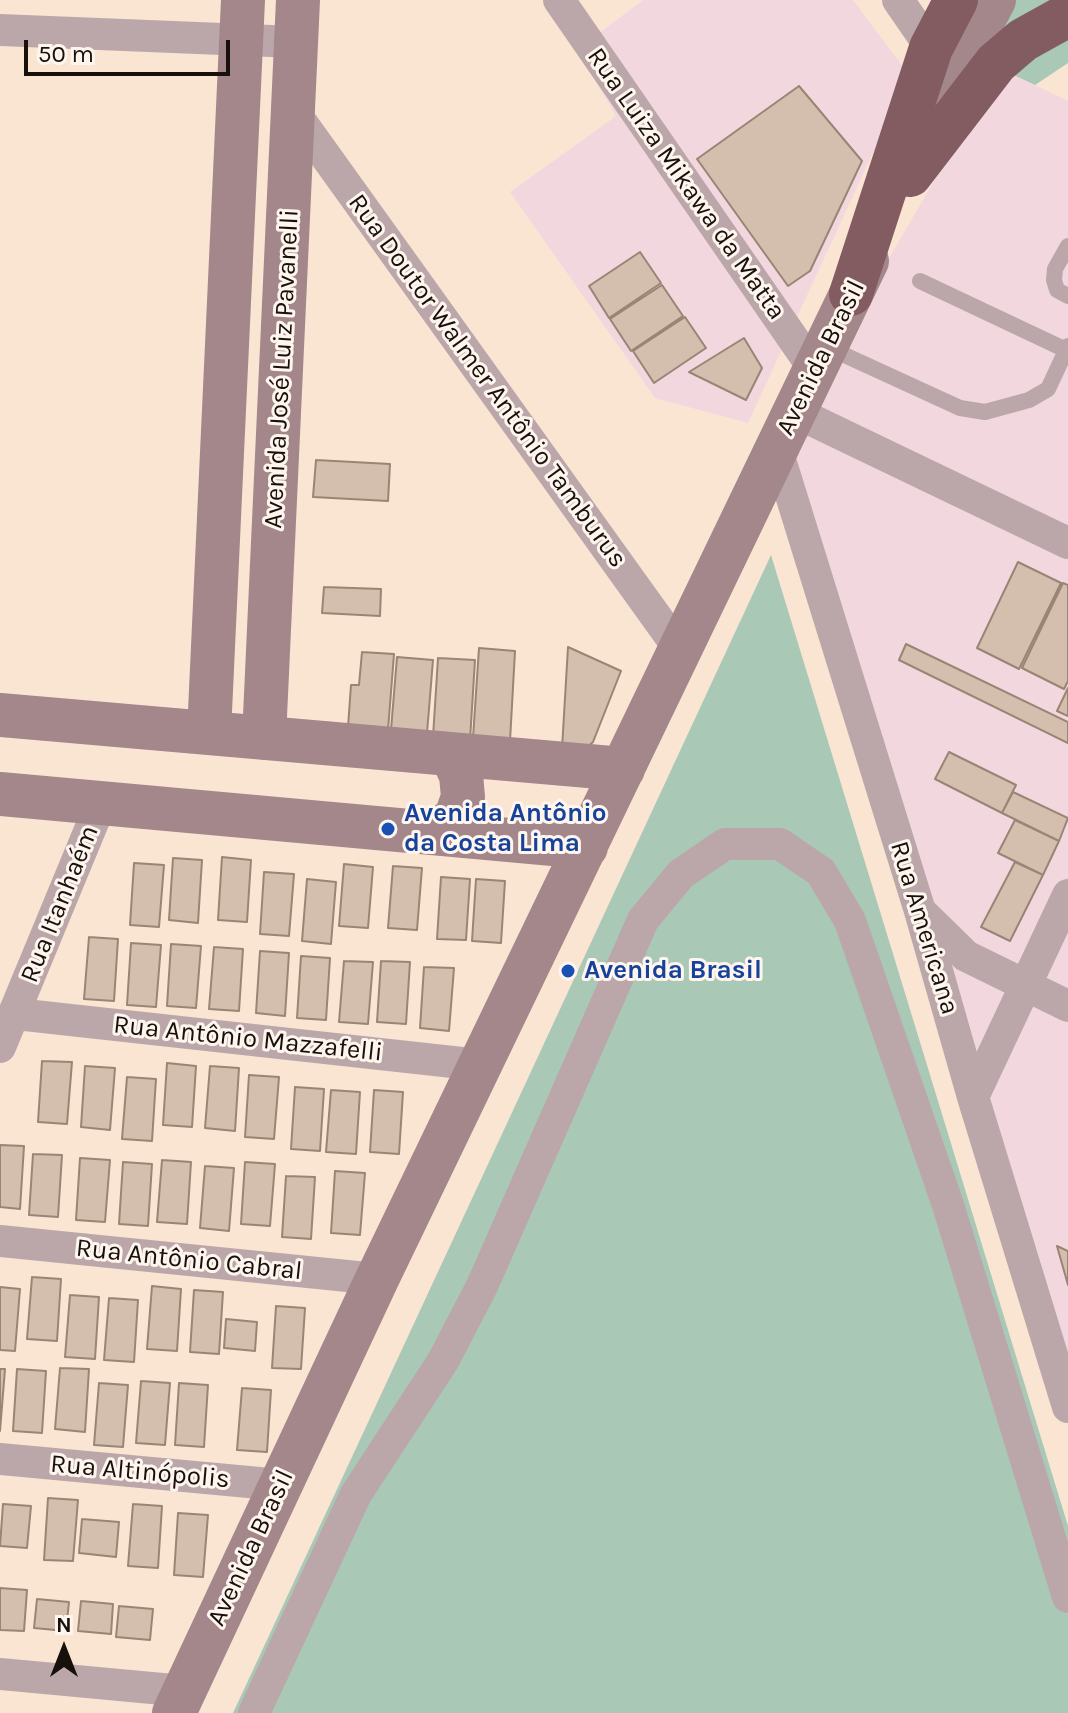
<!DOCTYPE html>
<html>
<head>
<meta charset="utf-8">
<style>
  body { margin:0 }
  #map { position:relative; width:1068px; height:1713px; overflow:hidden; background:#fae5d3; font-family:Karla,sans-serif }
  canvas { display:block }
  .north { position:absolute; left:24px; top:1609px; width:80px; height:80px; -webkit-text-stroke:6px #fef5ee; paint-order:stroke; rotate:0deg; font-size:22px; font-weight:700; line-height:32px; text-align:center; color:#18110b }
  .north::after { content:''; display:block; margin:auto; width:28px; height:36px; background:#18110b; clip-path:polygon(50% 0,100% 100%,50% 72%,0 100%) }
  .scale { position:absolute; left:24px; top:40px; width:206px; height:36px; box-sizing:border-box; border:4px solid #18110b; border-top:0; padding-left:10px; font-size:24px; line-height:28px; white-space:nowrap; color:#18110b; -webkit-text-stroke:6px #fef5ee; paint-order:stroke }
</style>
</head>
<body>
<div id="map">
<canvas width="1068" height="1713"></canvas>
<div class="north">N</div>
<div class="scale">50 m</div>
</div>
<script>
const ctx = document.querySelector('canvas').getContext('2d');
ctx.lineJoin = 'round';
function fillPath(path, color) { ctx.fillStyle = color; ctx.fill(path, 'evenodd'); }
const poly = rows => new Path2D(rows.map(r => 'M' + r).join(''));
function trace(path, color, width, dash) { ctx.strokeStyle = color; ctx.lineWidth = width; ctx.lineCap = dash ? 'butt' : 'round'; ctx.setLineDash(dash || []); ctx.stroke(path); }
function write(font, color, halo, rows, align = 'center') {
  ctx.font = font + ' Karla,sans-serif'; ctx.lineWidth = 6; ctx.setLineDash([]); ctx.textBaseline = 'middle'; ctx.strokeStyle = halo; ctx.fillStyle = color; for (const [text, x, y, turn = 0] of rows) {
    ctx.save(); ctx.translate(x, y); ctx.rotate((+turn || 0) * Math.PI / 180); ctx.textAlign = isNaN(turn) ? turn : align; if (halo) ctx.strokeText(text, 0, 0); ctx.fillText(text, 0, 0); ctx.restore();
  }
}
fillPath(poly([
  [643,0,853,0,909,75,748,423,655,398,510,192,616,116,577,50],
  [1005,71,1068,101,1068,1407,777,450,969,121]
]), '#f2d8de');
fillPath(poly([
  [1015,0,1062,0,1005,31,997,30],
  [1068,27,1068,63,1035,85,1005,71],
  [771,555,1068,1526,1068,1713,233,1713]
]), '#a9c8b6');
const building = poly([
  [799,86,862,161,810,271,788,286,697,159,799,86],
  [640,252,661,283,609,318,589,286,640,252],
  [662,285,683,316,631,351,610,319,662,285],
  [685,317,706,348,654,383,633,351,685,317],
  [744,338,762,368,746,400,689,372,744,338],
  [316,460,390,464,388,501,313,497,316,460],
  [1018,562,1061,583,1019,669,977,648,1018,562],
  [1063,583,1068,585,1068,681,1064,689,1022,668,1063,583],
  [324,587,381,589,380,616,322,613,324,587],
  [906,644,1068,722,1068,743,899,660,906,644],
  [568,647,621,671,593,742,583,751,562,749,568,647],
  [479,648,515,651,510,741,473,738,479,648],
  [362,652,394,654,388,730,348,727,351,685,359,685,362,652],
  [397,657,433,660,427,733,391,730,397,657],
  [438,658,475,660,470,740,433,737,438,658],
  [1068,688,1068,716,1057,711,1068,688],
  [949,752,1016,785,1002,813,935,779,949,752],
  [1013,792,1068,818,1059,841,1002,813,1013,792],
  [1015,820,1059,841,1043,875,998,853,1015,820],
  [222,857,251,860,247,922,218,920,222,857],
  [173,858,202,860,198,923,169,920,173,858],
  [1015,862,1043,875,1010,941,981,927,1015,862],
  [134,863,164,865,159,927,130,925,134,863],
  [344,864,373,867,368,928,339,926,344,864],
  [393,866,422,868,417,930,388,928,393,866],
  [264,872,294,874,289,936,260,934,264,872],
  [441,877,470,879,466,940,437,939,441,877],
  [307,879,336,882,331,944,302,941,307,879],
  [476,879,505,881,501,943,472,941,476,879],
  [89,937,118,939,114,1001,84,999,89,937],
  [131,943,161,945,156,1007,127,1005,131,943],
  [171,944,201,946,196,1008,167,1006,171,944],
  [214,947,243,949,239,1011,209,1009,214,947],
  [260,951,289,953,285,1016,256,1013,260,951],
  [301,956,330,958,326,1020,297,1018,301,956],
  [344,961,373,962,368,1024,339,1022,344,961],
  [381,961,410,962,406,1024,377,1022,381,961],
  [424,967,454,968,449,1031,420,1028,424,967],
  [42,1061,72,1062,67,1124,38,1122,42,1061],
  [167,1063,196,1066,192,1127,163,1125,167,1063],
  [85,1066,115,1068,110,1130,81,1127,85,1066],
  [210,1066,239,1068,235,1131,205,1128,210,1066],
  [249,1075,279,1077,274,1139,245,1137,249,1075],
  [127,1077,156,1079,152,1141,122,1139,127,1077],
  [295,1087,324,1089,320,1151,291,1149,295,1087],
  [331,1090,360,1092,356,1154,326,1152,331,1090],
  [374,1090,403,1092,399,1154,370,1152,374,1090],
  [0,1145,24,1146,20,1209,0,1207,0,1145],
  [33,1154,62,1155,58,1217,29,1215,33,1154],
  [80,1158,110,1160,105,1222,76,1220,80,1158],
  [162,1160,191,1162,187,1224,157,1222,162,1160],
  [123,1162,152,1164,148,1226,119,1224,123,1162],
  [245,1162,275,1164,270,1226,241,1224,245,1162],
  [205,1166,234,1168,229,1231,200,1228,205,1166],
  [335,1171,365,1173,360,1235,331,1233,335,1171],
  [286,1176,315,1177,311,1239,282,1237,286,1176],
  [1057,1246,1068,1251,1068,1285,1057,1246],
  [32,1277,61,1279,57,1341,27,1339,32,1277],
  [152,1286,181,1289,177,1351,147,1349,152,1286],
  [0,1287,20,1289,15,1351,0,1350,0,1287],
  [194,1290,223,1292,219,1354,190,1352,194,1290],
  [70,1295,99,1297,95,1359,65,1357,70,1295],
  [109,1298,138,1300,134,1362,104,1360,109,1298],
  [276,1306,305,1308,301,1369,272,1368,276,1306],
  [226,1319,257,1322,255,1351,224,1348,226,1319],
  [60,1368,89,1369,85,1432,55,1429,60,1368],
  [0,1369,5,1369,0,1431,0,1369],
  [17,1369,46,1371,42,1433,13,1431,17,1369],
  [141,1381,170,1383,165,1445,136,1443,141,1381],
  [99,1383,128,1385,123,1447,94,1445,99,1383],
  [179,1383,208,1385,204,1447,175,1445,179,1383],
  [242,1388,271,1390,267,1452,237,1450,242,1388],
  [48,1498,78,1500,73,1561,44,1560,48,1498],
  [3,1504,31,1506,27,1548,0,1546,3,1504],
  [133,1504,162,1506,158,1568,128,1566,133,1504],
  [178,1513,208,1515,203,1577,174,1575,178,1513],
  [82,1519,119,1522,116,1557,79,1553,82,1519],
  [0,1588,27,1590,24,1631,0,1630,0,1588],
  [37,1599,69,1602,66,1631,34,1628,37,1599],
  [81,1601,113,1604,111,1634,78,1631,81,1601],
  [119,1606,153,1609,150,1640,116,1637,119,1606]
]);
fillPath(building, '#d4bfae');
trace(building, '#988575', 2);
trace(poly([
  [1068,246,1055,269,1054,280,1057,290,1068,296],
  [920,281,1066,350],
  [827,347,960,408,985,412,1029,400,1048,389,1068,346]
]), '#bba7a9', 16);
trace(poly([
  [559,0,814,369],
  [898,0,931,48],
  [0,30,296,42],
  [294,112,680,650],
  [793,411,1068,543],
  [777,450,920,911,973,1097,1068,1407],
  [922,913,966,956,1068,1006],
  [16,1014,480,1065],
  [0,1047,101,803],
  [973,1097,1068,895],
  [0,1241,377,1279],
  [0,1459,281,1485],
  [0,1674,184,1691],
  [254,1713,356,1494,443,1361,482,1286,643,920,681,874,725,844,780,844,821,872,850,921,948,1205,1068,1597]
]), '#bba7a9', 32);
trace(poly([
  [921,148,952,78,994,0],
  [0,715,623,769],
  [209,733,243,0],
  [264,738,298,0],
  [0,794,586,847],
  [436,833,456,817,463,797,461,775,451,754],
  [174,1713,377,1279,867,261]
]), '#a3878a', 44);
trace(poly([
  [910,175,996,63,1023,40,1068,15],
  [851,294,931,48,956,0]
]), '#825c61', 44);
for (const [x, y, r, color] of [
  [388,829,8,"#1a4fb4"],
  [568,971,8,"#1a4fb4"]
]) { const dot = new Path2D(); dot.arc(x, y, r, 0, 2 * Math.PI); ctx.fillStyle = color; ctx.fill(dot); trace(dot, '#fef5ee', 3); }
write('26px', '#18110b', '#fef5ee', [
  ["Rua Luiza Mikawa da Matta",686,184,55],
  ["Avenida Brasil",821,358,-64],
  ["Avenida José Luiz Pavanelli",282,369,-87],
  ["Rua Doutor Walmer Antônio Tamburus",487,381,54],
  ["Rua Itanhaém",60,904,-68],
  ["Rua Americana",924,928,73],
  ["Rua Antônio Mazzafelli",248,1039,6],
  ["Rua Antônio Cabral",189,1260,6],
  ["Rua Altinópolis",140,1472,5],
  ["Avenida Brasil",251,1548,-65]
]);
write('bold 26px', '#164399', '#fef5ee', [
  ["Avenida Antônio",404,814],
  ["da Costa Lima",404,844],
  ["Avenida Brasil",584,971]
], 'left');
</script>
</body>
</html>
